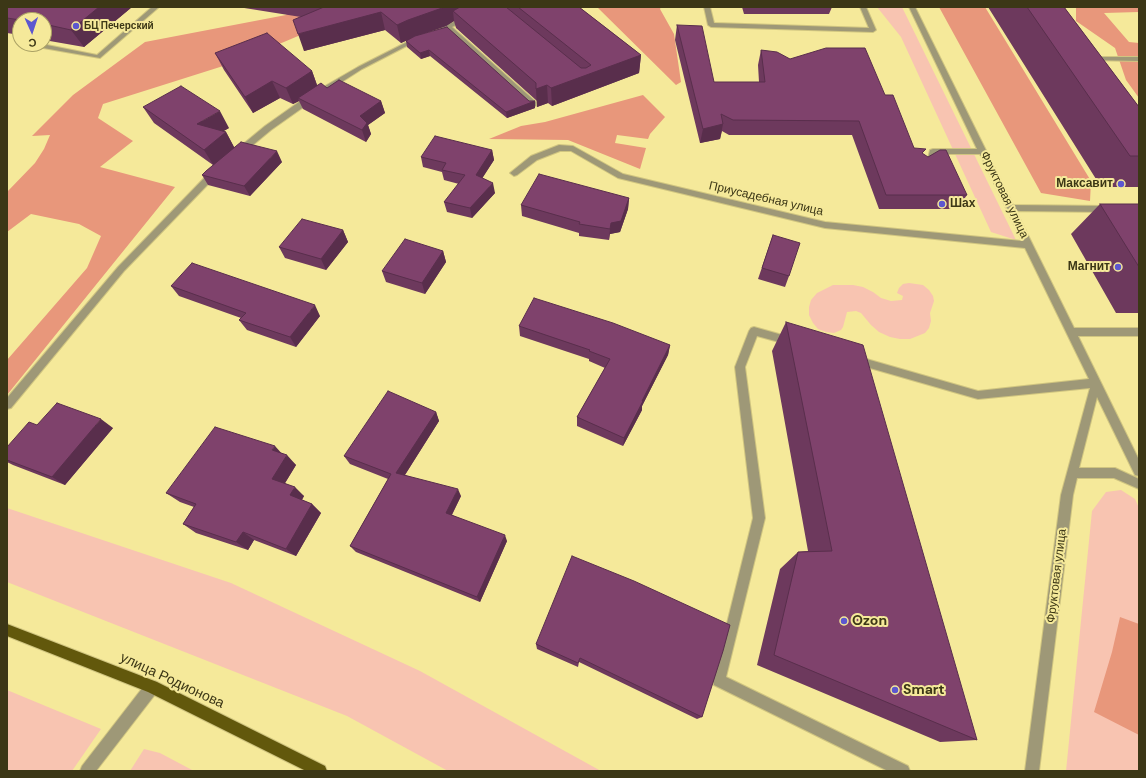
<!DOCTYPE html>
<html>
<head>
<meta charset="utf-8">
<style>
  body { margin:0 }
  #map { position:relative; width:1146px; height:778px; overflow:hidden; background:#f5e99a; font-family:"DM Sans",sans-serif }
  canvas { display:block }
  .frame { position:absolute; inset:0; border:8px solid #3c3716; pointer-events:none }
  .north { position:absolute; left:12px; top:12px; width:40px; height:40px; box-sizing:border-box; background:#f5e99a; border:1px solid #aba265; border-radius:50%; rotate:177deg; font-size:11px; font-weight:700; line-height:16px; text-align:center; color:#3c3716 }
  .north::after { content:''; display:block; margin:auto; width:14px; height:18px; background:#5c57cf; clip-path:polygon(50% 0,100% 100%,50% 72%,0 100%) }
</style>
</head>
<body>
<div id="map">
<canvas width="1146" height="778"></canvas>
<div class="frame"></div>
<div class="north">С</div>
</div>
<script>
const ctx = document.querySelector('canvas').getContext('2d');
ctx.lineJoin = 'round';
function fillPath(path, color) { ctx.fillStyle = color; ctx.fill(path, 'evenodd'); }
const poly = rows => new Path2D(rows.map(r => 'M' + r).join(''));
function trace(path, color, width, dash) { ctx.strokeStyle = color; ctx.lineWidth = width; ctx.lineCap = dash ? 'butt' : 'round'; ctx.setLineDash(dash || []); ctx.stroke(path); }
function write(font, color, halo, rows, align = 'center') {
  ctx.font = font + ' "DM Sans",sans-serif'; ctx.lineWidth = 4; ctx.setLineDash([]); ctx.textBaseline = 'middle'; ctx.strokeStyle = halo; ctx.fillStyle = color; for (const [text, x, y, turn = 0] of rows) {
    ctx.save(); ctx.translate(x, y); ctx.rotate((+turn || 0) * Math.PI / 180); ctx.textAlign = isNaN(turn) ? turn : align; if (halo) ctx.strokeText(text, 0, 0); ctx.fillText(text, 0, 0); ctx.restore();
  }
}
fillPath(poly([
  [877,7,902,7,1016,240,991,232,901,37],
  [909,283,923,285,929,290,933,296,934,301,930,313,931,321,929,328,925,333,910,339,900,339,890,337,879,332,871,325,861,313,856,311,847,312,843,327,841,330,834,333,826,332,818,329,813,323,809,315,809,307,811,300,817,293,833,285,853,285,863,287,873,292,881,298,891,301,902,300,903,296,897,293,899,288,903,284],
  [1121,490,1135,499,1139,508,1139,771,1066,771,1092,511,1106,492],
  [7,508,231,583,420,671,601,771,448,771,347,716,7,582],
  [7,690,101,729,72,771,7,771],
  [144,749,160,753,194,771,130,771]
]), '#f8c4b1');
fillPath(poly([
  [293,7,317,28,239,61,103,104,98,118,133,141,100,167,175,187,7,395,7,360,87,268,101,236,79,224,31,214,7,232,7,192,35,163,44,149,50,135,32,136,73,95,145,42,286,15],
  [597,7,661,7,660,9,674,34,681,82,676,85],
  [939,7,985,7,1091,181,1090,201,1041,193],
  [1076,7,1139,7,1139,12,1104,13,1129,42,1139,43,1139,98,1126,80,1115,48,1076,21],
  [643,95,665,117,650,134,648,139,617,135,615,143,646,148,640,169,568,140,489,139,521,126,545,122],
  [1120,617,1139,624,1139,735,1094,712,1112,652]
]), '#e8977b');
const minor = poly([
  [152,7,159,7,100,58,32,46,29,44,42,44,97,55,152,7],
  [448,7,455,7,470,18,452,27,536,102,536,106,530,106,447,30,438,33,434,33,434,31,462,18,448,7],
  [704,7,710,7,714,23,869,28,860,7,866,7,876,30,873,32,711,27,708,25,704,7],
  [909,7,915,7,1013,205,1107,206,1111,209,1107,212,1016,211,1074,328,1139,328,1139,336,1078,336,1139,460,1139,476,1135,475,1097,397,1079,468,1115,468,1139,479,1139,489,1114,478,1077,478,1073,495,1039,771,1025,771,1061,495,1090,388,978,399,856,364,853,363,851,360,853,357,856,356,978,391,1089,379,1025,248,825,228,618,178,571,151,560,151,537,160,517,175,514,176,510,173,531,156,559,145,573,146,623,174,825,222,1022,241,980,154,936,154,934,161,927,165,921,165,920,163,928,158,930,150,933,149,977,149,909,7],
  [415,38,420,39,362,69,312,101,271,130,242,154,236,154,236,150,265,126,306,97,358,67,415,38],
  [1090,57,1139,57,1139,61,1088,60,1088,58,1090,57],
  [214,170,218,173,217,175,124,271,11,408,7,409,7,398,118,267,211,171,214,170],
  [754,327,793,338,795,341,793,344,790,345,757,336,745,367,765,518,726,677,908,766,910,771,888,771,714,685,713,680,753,518,735,367,749,331,751,328,754,327],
  [152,681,157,682,158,687,157,692,96,771,80,771,82,766,147,682,152,681]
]);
const major = poly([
  [7,624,157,682,325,766,327,771,306,771,148,692,7,636,7,624]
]);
trace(minor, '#d0c580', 2);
trace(major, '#d0c580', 2);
fillPath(minor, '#9e9877');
fillPath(major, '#62580c');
fillPath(poly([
  [7,7,132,7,84,47,44,40,44,20,20,20,20,35,7,33],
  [238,7,579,7,641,55,639,73,552,106,548,103,537,107,537,101,456,28,454,21,446,26,412,38,401,43,385,30,304,51,301,17],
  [742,7,832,7,829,14,744,14],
  [988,7,1064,7,1139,107,1139,187,1101,187],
  [677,25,714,82,759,82,758,65,761,50,790,59,885,95,914,148,923,154,967,195,957,209,879,209,852,135,729,135,722,131,720,139,700,143,675,40],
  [415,36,529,101,535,101,535,108,507,118,430,56,421,59,407,47,406,41],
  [215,53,312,71,317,85,327,88,381,101,385,113,368,125,371,134,366,142,303,109,299,101,293,104,280,98,253,113,224,70],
  [143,107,229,128,223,131,226,132,234,147,282,162,250,196,208,185,202,175,213,165,154,123],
  [492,150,494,160,482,178,495,193,472,218,447,212,444,202,459,184,444,180,442,172,423,167,421,157],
  [629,198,628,209,620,232,610,234,609,240,579,236,579,233,522,216,521,205],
  [1100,204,1139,204,1139,313,1116,313,1071,234],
  [343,230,348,242,326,270,285,258,279,247],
  [773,235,789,276,785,287,758,279],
  [443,251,446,262,425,294,386,282,382,271],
  [171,286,320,316,296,347,247,330,239,320,241,318,179,296],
  [786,322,977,740,940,742,757,665,780,569,798,552,808,551,772,351],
  [519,326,670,345,668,355,642,406,642,410,623,446,577,426,577,417,605,368,589,361,589,359,520,336],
  [436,412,439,421,405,475,461,496,452,515,507,541,480,602,356,552,350,546,388,479,350,464,344,456],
  [37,425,113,428,65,485,13,465,7,462,7,447],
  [282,453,296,465,285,483,304,496,302,500,312,504,321,513,296,556,254,540,248,550,196,533,183,524,194,507,180,502,166,493],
  [730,625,702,717,697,719,579,662,578,667,537,649,536,644]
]), '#6d395d');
fillPath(poly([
  [99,7,132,7,84,47,71,30],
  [445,7,459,7,460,17,453,11,454,21,446,26,412,38,401,43,397,25,408,20],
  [381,12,385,30,304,51,298,34],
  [429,50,430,56,421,59,420,53],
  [641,55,639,73,552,106,551,88],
  [312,71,318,88,298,98,299,101,293,104,286,88],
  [272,81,280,98,253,113,245,97],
  [547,85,548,103,537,107,536,89],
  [381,101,385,113,368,125,371,134,366,142,362,130,360,116],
  [535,101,535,108,507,118,506,112],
  [220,111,229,128,207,141,197,124],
  [723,124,720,139,700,143,703,129],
  [226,132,235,149,214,166,204,150],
  [492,150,494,160,478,185,476,175],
  [277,151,282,162,250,196,244,186],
  [493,183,495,193,472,218,470,208],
  [629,198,628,209,620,232,610,234,609,240,610,229,611,223],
  [343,230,348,242,326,270,321,259],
  [443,251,446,262,425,294,422,283],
  [315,305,320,316,296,347,290,337],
  [670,345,668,355,642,406,642,410,623,446,624,438],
  [436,412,439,421,401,481,396,473],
  [101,419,113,428,65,485,52,477],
  [275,446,284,456,272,450],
  [287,455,296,465,282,488,272,479],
  [295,487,304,496,299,504,290,495],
  [458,489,461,496,449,520,446,513],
  [312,504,321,513,296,556,286,549],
  [243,532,254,540,248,550,236,542],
  [505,535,507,541,480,602,477,597]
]), '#592e4c');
const building = poly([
  [7,7,99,7,71,30,44,24,44,20,20,20,7,18,7,7],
  [324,7,445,7,408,20,397,25,381,12,298,34,293,20,324,7],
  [460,7,506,7,581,68,586,68,591,65,518,7,579,7,641,55,551,88,547,85,536,89,536,83,453,11,460,7],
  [1027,7,1064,7,1139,107,1139,156,1130,156,1027,7],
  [677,25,702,26,714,82,765,82,761,50,777,52,790,59,826,48,865,48,885,95,893,95,914,148,926,149,922,153,928,157,940,150,946,150,967,195,886,195,859,121,733,120,721,114,723,124,703,129,677,25],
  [447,27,529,101,535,101,506,112,429,50,420,53,406,41,415,36,447,27],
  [267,33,312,71,286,88,272,81,245,97,215,53,267,33],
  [339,80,381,101,360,116,367,123,362,130,298,98,321,83,327,88,339,80],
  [181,86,220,111,197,124,226,132,204,150,143,107,181,86],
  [435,136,492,150,476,175,493,183,470,208,444,202,465,175,442,170,446,163,421,157,435,136],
  [241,142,277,151,244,186,202,175,206,171,241,142],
  [539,174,629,198,621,221,611,223,610,229,579,224,580,222,521,205,539,174],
  [1100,204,1139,204,1139,267,1100,204],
  [302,219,343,230,321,259,279,247,302,219],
  [773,235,800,243,789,276,762,268,773,235],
  [405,239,443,251,422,283,382,271,405,239],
  [192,263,315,305,290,337,239,320,246,313,171,286,192,263],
  [534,298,613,323,670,345,642,401,643,401,624,438,577,417,610,359,589,351,590,350,519,326,534,298],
  [786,322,863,345,977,740,774,655,798,552,832,551,786,322],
  [388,391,436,412,396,473,458,489,446,513,505,535,477,597,350,546,391,474,344,456,388,391],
  [57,403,101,419,52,477,7,460,7,447,29,422,37,425,57,403],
  [215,427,275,446,272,450,287,455,272,479,295,487,290,495,312,504,286,549,243,532,236,542,183,524,196,504,166,493,215,427],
  [572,556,634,581,730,625,723,651,702,717,580,658,578,663,536,644,572,556]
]);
fillPath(building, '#7f426c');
trace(building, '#592e4c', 1);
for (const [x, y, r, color] of [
  [76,26,4,"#5c57cf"],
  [1121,184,4,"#5c57cf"],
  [942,204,4,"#5c57cf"],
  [1118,267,4,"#5c57cf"],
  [844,621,4,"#5c57cf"],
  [895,690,4,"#5c57cf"]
]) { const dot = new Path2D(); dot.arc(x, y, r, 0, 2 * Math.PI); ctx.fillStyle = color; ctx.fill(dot); trace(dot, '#f5e99a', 1.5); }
write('bold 10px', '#3c3716', '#f5e99a', [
  ["БЦ Печерский",84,26]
], 'left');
write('bold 12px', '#3c3716', '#f5e99a', [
  ["Максавит",1113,184],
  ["Шах",950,204,"left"],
  ["Магнит",1110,267]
], 'right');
write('12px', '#3c3716', '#f5e99a', [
  ["Фруктовая улица",1004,195,64],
  ["Приусадебная улица",766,199,13],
  ["Фруктовая улица",1057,576,-83]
]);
write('bold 14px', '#3c3716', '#f5e99a', [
  ["Ozon",852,621],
  ["Smart",903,690]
], 'left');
write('14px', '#3c3716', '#f5e99a', [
  ["улица Родионова",172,681,25]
]);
</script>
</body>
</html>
